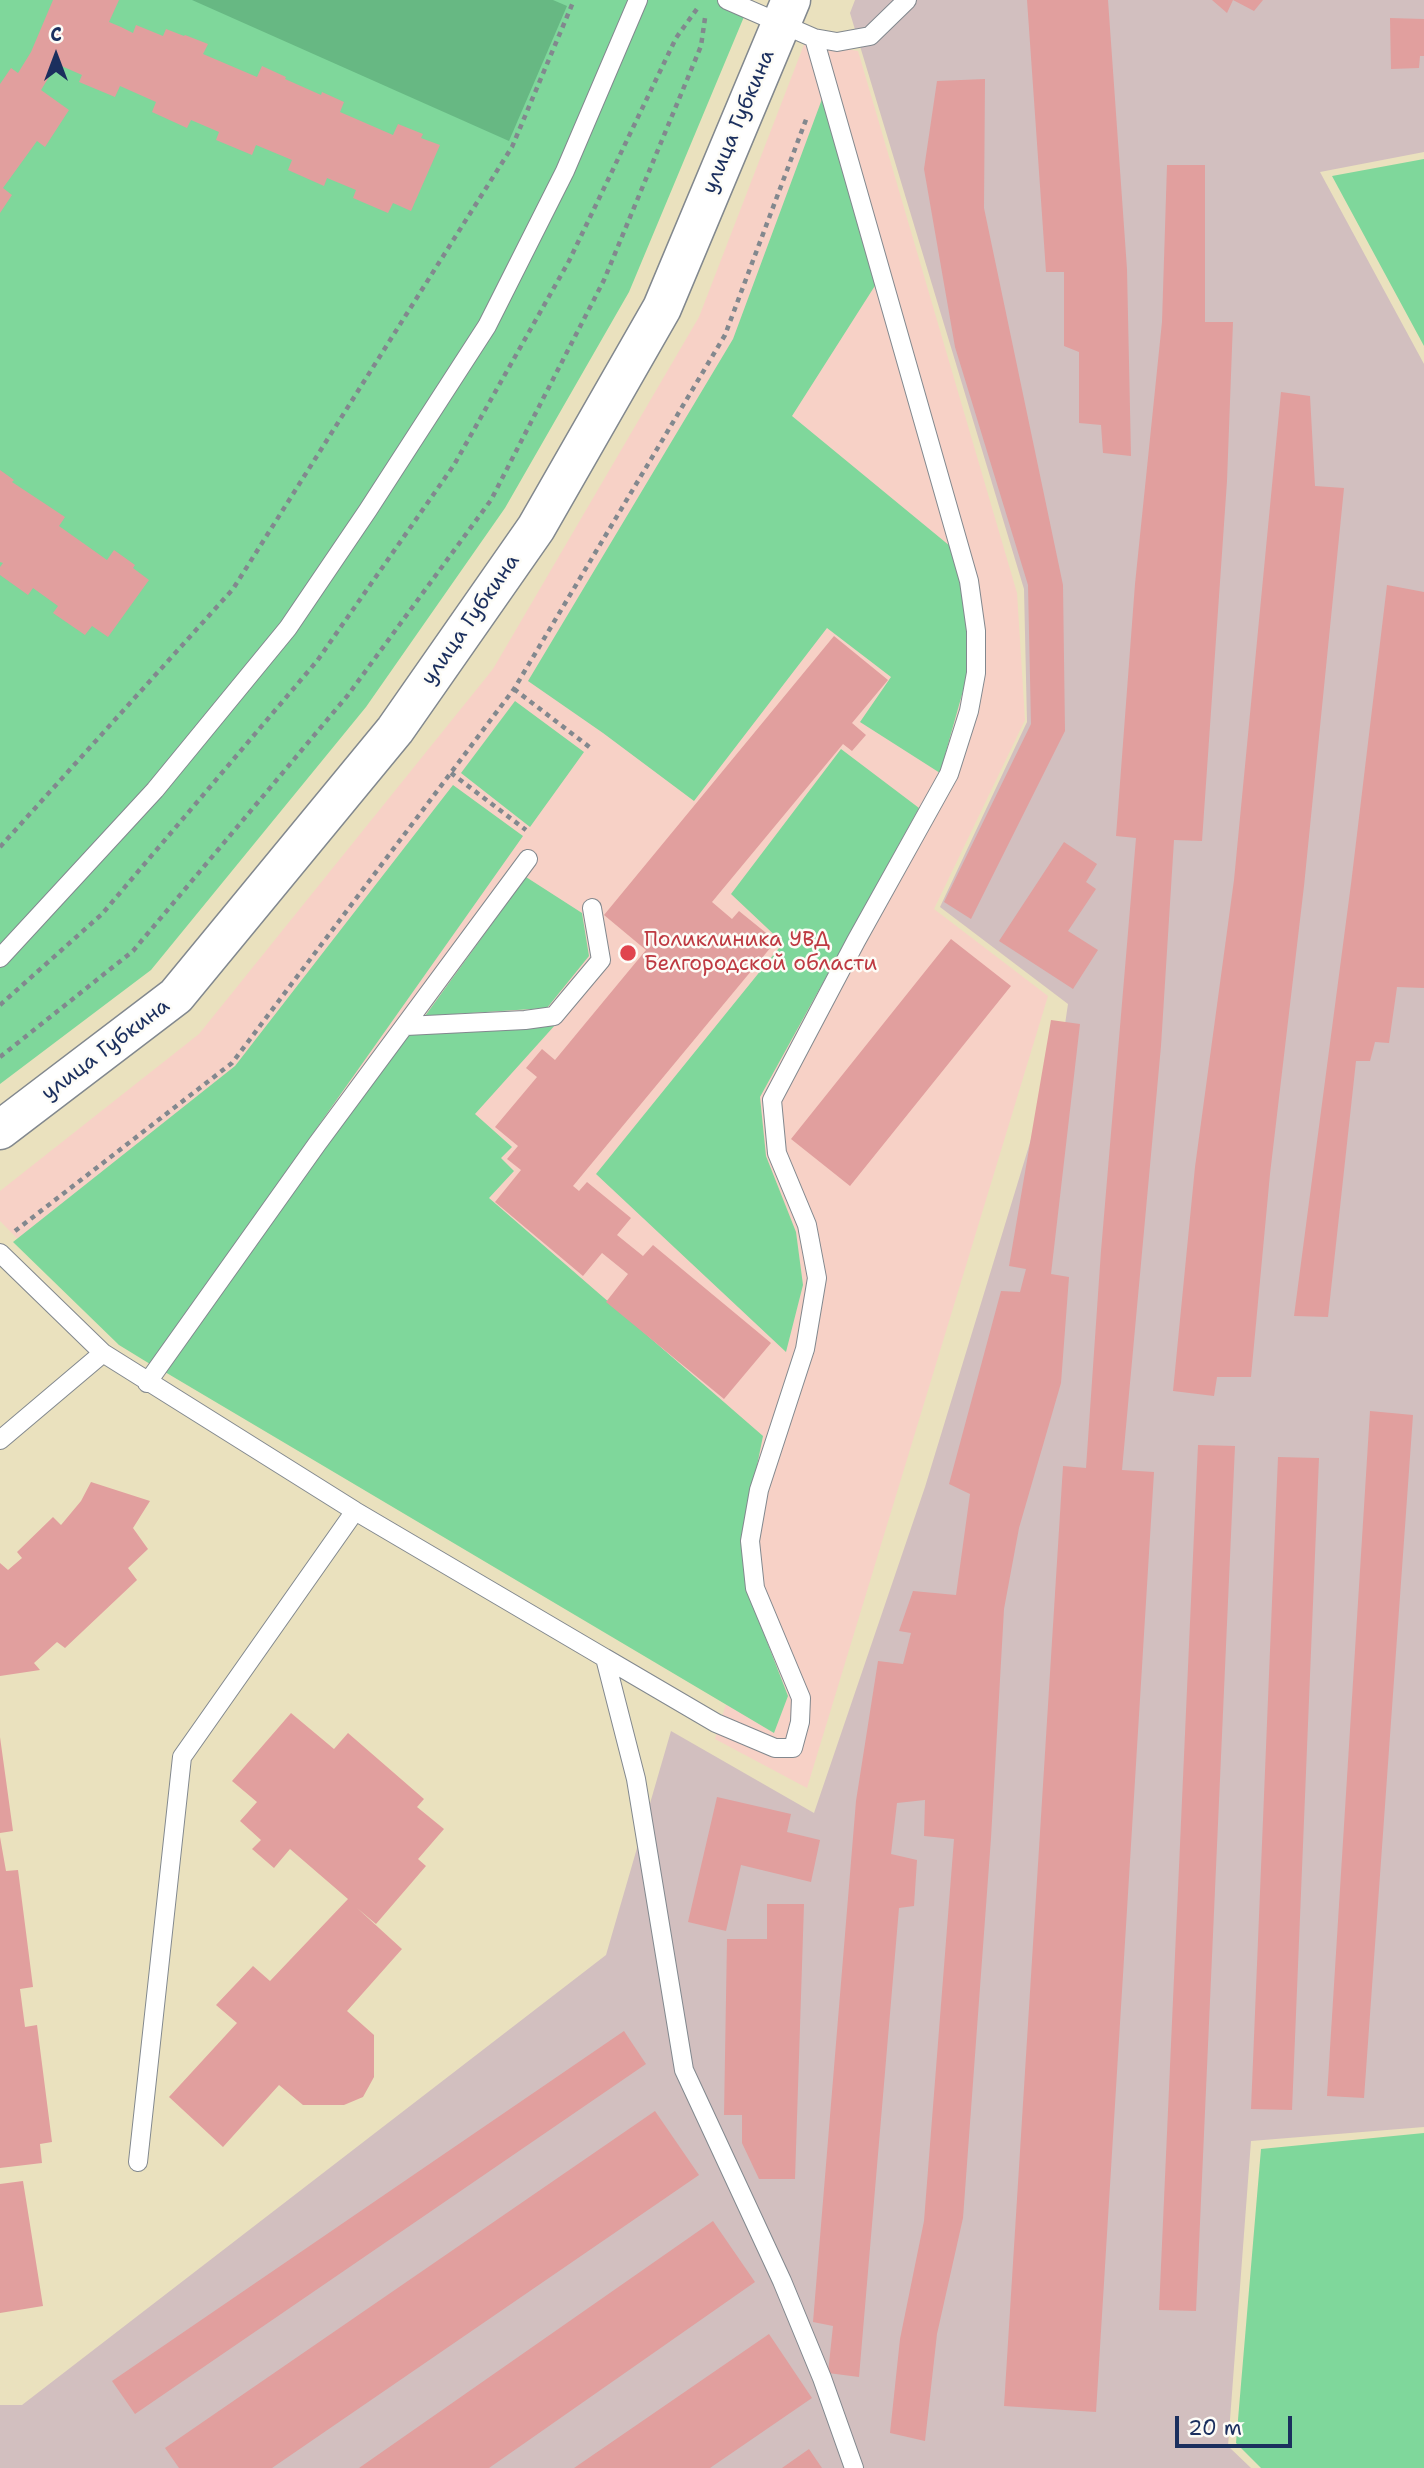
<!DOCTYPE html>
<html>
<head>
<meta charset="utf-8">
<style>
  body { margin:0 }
  #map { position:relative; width:1424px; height:2468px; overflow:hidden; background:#eae1be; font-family:"Shantell Sans",sans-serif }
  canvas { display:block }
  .north { position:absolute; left:21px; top:21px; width:70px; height:70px; -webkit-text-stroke:5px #fdfcf7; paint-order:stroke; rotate:0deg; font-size:19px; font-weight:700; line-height:28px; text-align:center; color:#1b2f5e }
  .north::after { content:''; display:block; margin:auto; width:24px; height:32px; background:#1b2f5e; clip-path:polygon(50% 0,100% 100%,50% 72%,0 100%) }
  .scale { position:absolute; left:1175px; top:2416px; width:117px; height:32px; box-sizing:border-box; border:4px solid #1b2f5e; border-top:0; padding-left:9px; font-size:21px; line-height:24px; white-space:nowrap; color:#1b2f5e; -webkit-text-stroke:5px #fdfcf7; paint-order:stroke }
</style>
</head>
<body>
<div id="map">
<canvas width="1424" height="2468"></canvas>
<div class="north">С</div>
<div class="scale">20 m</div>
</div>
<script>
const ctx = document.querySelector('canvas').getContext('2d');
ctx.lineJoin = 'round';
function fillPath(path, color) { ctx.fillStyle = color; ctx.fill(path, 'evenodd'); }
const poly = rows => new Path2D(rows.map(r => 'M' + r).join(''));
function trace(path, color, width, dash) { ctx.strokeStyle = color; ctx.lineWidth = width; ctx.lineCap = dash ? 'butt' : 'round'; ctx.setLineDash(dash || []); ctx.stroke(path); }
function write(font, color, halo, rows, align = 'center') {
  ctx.font = font + ' "Shantell Sans",sans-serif'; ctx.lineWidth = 5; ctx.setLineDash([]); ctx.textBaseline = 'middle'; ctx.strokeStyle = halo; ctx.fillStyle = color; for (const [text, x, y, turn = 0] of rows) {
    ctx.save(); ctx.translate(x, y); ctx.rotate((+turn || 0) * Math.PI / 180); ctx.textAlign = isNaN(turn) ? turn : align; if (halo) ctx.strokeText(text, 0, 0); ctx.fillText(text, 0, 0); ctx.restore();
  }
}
fillPath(poly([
  [805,42,858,51,1017,593,1025,720,934,909,1048,996,807,1788,715,1739,726,1704,122,1344,0,1221,0,1191,199,1034,493,669,699,317]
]), '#f7d1c6');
fillPath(poly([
  [855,0,1424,0,1424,152,1320,172,1424,364,1424,2127,1251,2141,1228,2446,1251,2468,0,2468,0,2405,22,2405,606,1955,671,1731,814,1813,925,1487,1064,1031,1068,1004,940,907,1027,722,1024,589,850,13]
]), '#d2bfbf');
fillPath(poly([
  [0,0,751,0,629,292,505,508,366,707,151,970,0,1084],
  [822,99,878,281,792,416,956,551,969,633,968,673,940,773,860,722,891,677,827,628,694,801,603,733,528,681,733,339],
  [1424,159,1424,346,1332,176],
  [515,701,584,752,530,827,461,773],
  [841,749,919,808,760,1097,766,1156,796,1232,803,1285,786,1352,596,1174,783,943,731,894],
  [453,785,523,836,150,1364,119,1345,13,1242,235,1066],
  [526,877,582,913,589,956,547,1008,425,1016],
  [556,1024,475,1114,512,1147,501,1158,514,1171,489,1198,763,1436,744,1530,747,1590,788,1696,774,1733,165,1372,325,1144,410,1033],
  [1424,2133,1424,2468,1261,2468,1236,2443,1261,2149]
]), '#7fd79b');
fillPath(poly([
  [192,0,553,0,567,6,509,141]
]), '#67b883');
fillPath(poly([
  [53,0,119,0,109,22,121,27,133,33,136,25,163,36,166,29,184,36,185,35,208,44,203,54,257,77,262,66,286,77,285,79,321,95,322,92,344,102,340,112,393,135,398,124,423,134,421,138,440,145,411,211,393,203,388,213,353,198,356,190,327,178,324,186,288,170,292,160,256,145,252,155,216,140,219,132,191,120,187,128,152,112,156,102,120,86,115,97,79,82,82,75,57,64,41,90,69,110,45,147,37,141,3,188,12,195,0,213,0,84,11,68,18,73,31,52],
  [1027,0,1108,0,1127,269,1131,456,1103,453,1101,425,1079,423,1079,352,1064,346,1064,272,1046,272],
  [1212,0,1263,0,1254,11,1233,0,1227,13],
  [1390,18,1424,19,1424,56,1420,56,1419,68,1391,69],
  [985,79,984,208,1063,585,1065,731,971,919,944,902,1031,724,1028,585,955,347,924,169,937,81],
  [1167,165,1205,165,1205,322,1233,322,1227,481,1202,841,1174,840,1161,1046,1122,1470,1154,1472,1096,2412,1004,2406,1063,1466,1086,1468,1101,1251,1136,838,1116,836,1135,584,1162,322],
  [1281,392,1310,396,1315,486,1344,488,1304,886,1270,1174,1251,1377,1217,1377,1214,1396,1173,1391,1195,1167,1234,880],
  [0,470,14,480,12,482,65,517,59,526,107,560,114,550,135,565,133,568,149,580,108,637,92,626,85,635,53,613,58,606,33,588,28,595,0,575,0,567,3,563,0,562],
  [1387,585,1424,592,1424,988,1397,987,1389,1043,1375,1042,1370,1061,1356,1061,1328,1317,1294,1316,1351,884],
  [834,636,888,680,852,723,866,735,852,751,843,744,712,902,732,919,739,911,776,941,573,1186,579,1191,587,1182,631,1218,617,1235,643,1256,653,1245,771,1343,724,1399,606,1302,628,1274,602,1253,583,1276,495,1202,521,1170,507,1159,518,1146,495,1127,537,1077,526,1068,542,1049,555,1060,646,950,604,915],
  [1064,842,1097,864,1086,882,1096,889,1068,931,1098,950,1073,989,999,941],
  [951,939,1011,986,850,1186,791,1139],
  [1051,1020,1080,1024,1051,1274,1069,1277,1061,1383,1019,1528,1004,1609,991,1838,963,2218,937,2334,925,2441,890,2433,900,2339,924,2221,954,1839,924,1836,925,1800,897,1803,891,1854,917,1860,914,1906,899,1908,859,2377,828,2373,833,2326,813,2322,856,1801,878,1661,903,1664,911,1633,899,1631,913,1591,956,1595,970,1494,949,1484,1001,1291,1020,1292,1026,1269,1009,1266],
  [1370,1411,1413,1415,1364,2098,1327,2096],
  [1198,1445,1235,1446,1196,2311,1159,2310],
  [1278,1457,1319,1458,1292,2110,1251,2109],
  [91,1482,150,1501,133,1528,148,1549,128,1568,137,1580,65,1648,57,1642,34,1663,40,1670,0,1676,0,1563,8,1570,22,1558,17,1552,53,1517,61,1525,81,1501],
  [291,1713,334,1749,348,1733,424,1799,417,1807,444,1829,418,1859,426,1866,376,1924,357,1908,402,1949,347,2011,374,2035,374,2077,363,2097,344,2105,303,2105,279,2085,223,2147,169,2097,237,2023,216,2005,253,1966,270,1981,348,1899,290,1849,274,1868,252,1849,261,1840,240,1821,257,1802,232,1781],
  [0,1737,13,1831,0,1833],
  [717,1797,791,1814,787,1832,820,1840,811,1882,741,1865,726,1931,688,1922],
  [0,1837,6,1871,18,1870,33,1987,20,1989,25,2027,37,2025,52,2142,40,2144,42,2163,0,2168],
  [767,1904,804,1904,795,2179,759,2179,742,2143,742,2115,724,2115,727,1939,767,1939],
  [624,2031,646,2064,135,2414,112,2381],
  [655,2111,699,2175,272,2468,179,2468,165,2448],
  [23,2181,43,2306,0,2313,0,2184],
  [713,2221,755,2282,489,2468,359,2468],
  [769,2334,812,2398,710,2468,574,2468],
  [809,2449,822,2468,782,2468]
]), '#e19f9e');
const service = poly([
  [727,0,814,38,837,42,870,36,907,0],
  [0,958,155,790,288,628,368,510,487,326,565,171,638,0],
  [406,1026,525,1020,554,1016,601,960,592,908],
  [0,1253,103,1353,355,1511,605,1658,636,1779,684,2070,782,2281,822,2378,854,2468],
  [147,1383,317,1144,528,859],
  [0,1440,103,1353],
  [605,1658,716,1723,775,1748,793,1748,800,1722,801,1698,755,1588,750,1541,759,1490,805,1349,817,1278,807,1225,777,1153,772,1100,856,941,949,774,969,711,976,673,976,631,969,581,814,38],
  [138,2162,182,1757,355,1511]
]);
const secondary = poly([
  [0,1130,176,996,395,730,536,528,662,308,791,0]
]);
trace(service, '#82888e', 20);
trace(secondary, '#82888e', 41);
trace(poly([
  [514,689,592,749],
  [451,773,526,830],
  [0,847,233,589,512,147,574,0],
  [0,1005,102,914,317,661,454,465,569,261,676,38,699,6],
  [0,1057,133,951,348,695,491,500,604,280,701,46,705,18],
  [15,1231,232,1063,514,689,725,335,807,117]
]), '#82888e', 4.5, [5, 5]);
trace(service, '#fff', 18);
trace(secondary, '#fff', 38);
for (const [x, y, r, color] of [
  [628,953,9,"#e0444e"]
]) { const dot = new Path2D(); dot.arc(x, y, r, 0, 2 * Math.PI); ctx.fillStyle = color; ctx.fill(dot); trace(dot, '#fdfcf7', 2.5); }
write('21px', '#1b2f5e', '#fdfcf7', [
  ["улица Губкина",739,122,-67],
  ["улица Губкина",471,620,-55],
  ["улица Губкина",106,1050,-37]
]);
write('21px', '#be3a42', '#fdfcf7', [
  ["Поликлиника УВД",644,941],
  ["Белгородской области",644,965]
], 'left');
</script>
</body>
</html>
